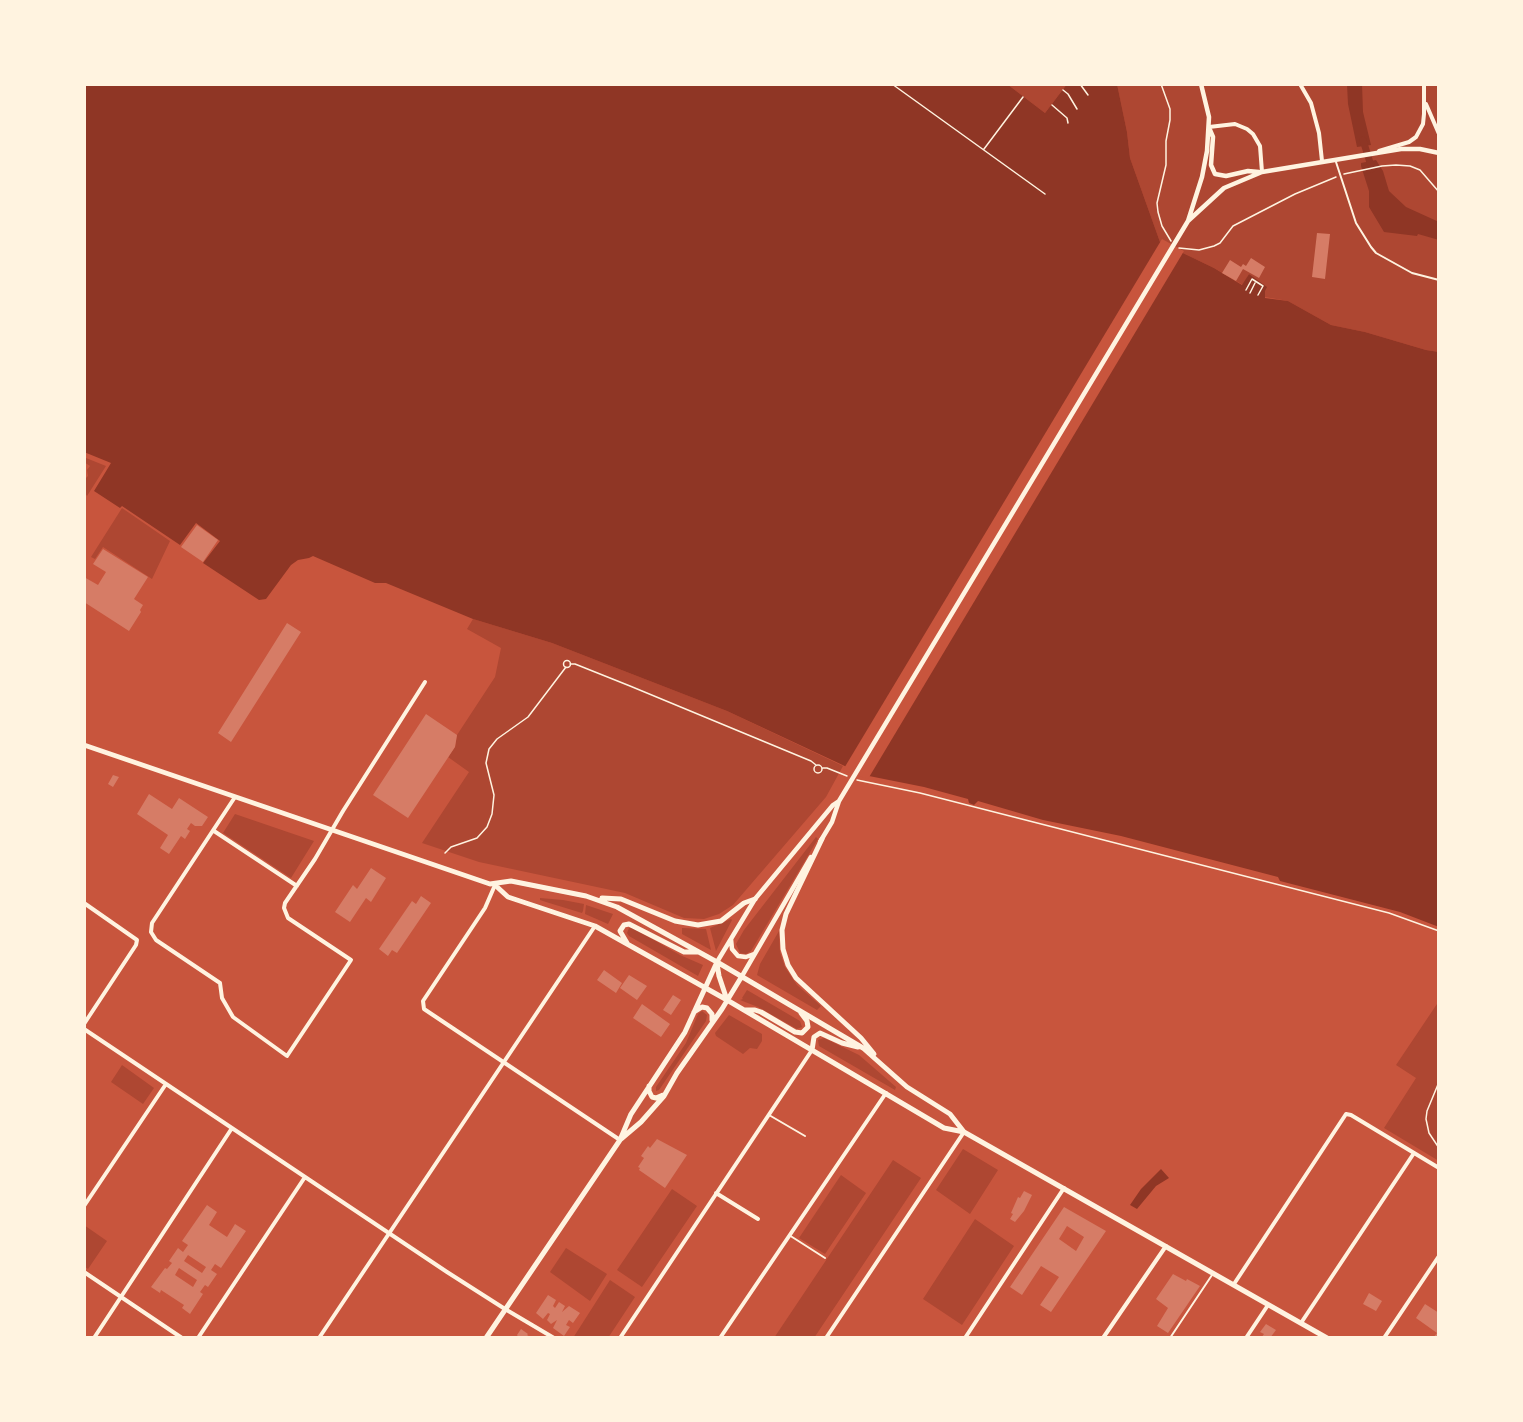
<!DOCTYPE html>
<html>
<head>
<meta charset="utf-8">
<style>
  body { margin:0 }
  #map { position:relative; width:1523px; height:1422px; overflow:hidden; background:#c8553d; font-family:Barlow,sans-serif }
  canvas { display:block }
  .frame { position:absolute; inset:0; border:86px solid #fff3e0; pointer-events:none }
</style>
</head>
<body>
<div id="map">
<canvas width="1523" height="1422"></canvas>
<div class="frame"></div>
</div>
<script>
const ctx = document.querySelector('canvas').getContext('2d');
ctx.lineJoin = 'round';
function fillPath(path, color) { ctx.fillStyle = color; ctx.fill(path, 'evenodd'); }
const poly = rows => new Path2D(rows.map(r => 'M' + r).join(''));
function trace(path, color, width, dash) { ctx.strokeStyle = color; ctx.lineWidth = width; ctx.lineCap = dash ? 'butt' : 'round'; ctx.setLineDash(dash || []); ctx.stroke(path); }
fillPath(poly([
  [1007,84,1067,84,1045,113],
  [1117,84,1439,84,1439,352,1426,350,1365,332,1331,325,1288,301,1265,297,1264,292,1249,274,1243,285,1214,268,1160,242,1130,158,1127,132],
  [86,458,106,466,87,496,84,491,84,480,88,476,87,470,90,466,84,462],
  [122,508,170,541,152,579,103,547,95,559,91,557],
  [473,619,552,643,727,711,843,766,826,797,733,905,719,914,704,919,684,918,625,893,479,862,422,843,469,772,448,757,455,747,457,735,495,677,501,648,467,629],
  [235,814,314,841,291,878,223,833],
  [816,837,818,839,751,951,746,954,740,953,736,944,744,930],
  [540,898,563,900,584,904,583,911,582,913,546,902,540,900],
  [586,905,613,914,608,924,585,914],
  [731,919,732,920,716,951,710,928],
  [629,928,633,928,680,955,703,965,698,976,629,936,627,933],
  [682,928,706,929,711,950,682,934],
  [779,931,780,952,785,967,797,985,821,1006,817,1010,757,975,760,964],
  [747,990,800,1021,802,1027,797,1029,758,1007,740,1000,743,999,742,998],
  [1439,1001,1439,1161,1384,1128,1416,1078,1396,1065],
  [702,1011,707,1015,706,1021,659,1090,656,1091,656,1087,686,1043,698,1014],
  [729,1015,762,1034,762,1041,757,1049,750,1048,743,1054,716,1036,715,1033],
  [824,1038,859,1055,896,1087,895,1090,819,1046,818,1040],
  [122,1065,154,1088,143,1104,111,1082],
  [963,1149,998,1170,970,1214,936,1190],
  [893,1160,921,1178,814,1338,774,1338],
  [841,1175,866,1193,825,1254,799,1238],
  [672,1189,697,1206,642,1287,617,1270],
  [975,1219,1014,1246,962,1325,923,1299],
  [84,1225,107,1241,88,1269,84,1266],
  [566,1248,607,1274,590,1301,550,1272],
  [610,1280,635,1297,608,1338,573,1338]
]), '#ae4732');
fillPath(poly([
  [84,84,1007,84,1045,113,1067,84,1117,84,1127,132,1130,158,1160,242,1214,268,1242,285,1249,274,1267,287,1265,291,1265,298,1288,301,1331,325,1365,332,1426,350,1439,352,1439,927,1400,912,1280,881,1278,877,1121,836,1043,820,978,801,974,805,969,803,968,799,924,787,864,775,727,711,552,643,473,619,386,583,375,583,313,556,309,558,298,560,291,565,266,599,259,600,203,563,220,541,196,523,180,545,122,506,120,508,94,491,111,463,84,452],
  [1347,84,1362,84,1363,112,1371,145,1357,147,1348,104],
  [1376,160,1383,171,1389,191,1406,207,1439,222,1439,240,1418,234,1417,236,1384,232,1369,207,1369,191,1361,166,1361,163],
  [1161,1169,1169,1178,1156,1186,1137,1209,1130,1205,1141,1189]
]), '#8f3625');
fillPath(poly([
  [1162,239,1184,251,868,779,843,770]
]), '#c8553d');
trace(poly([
  [1363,140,1372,169]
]), '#8f3625', 7);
fillPath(poly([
  [1317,233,1330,234,1325,279,1312,277],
  [1251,258,1265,267,1259,278,1243,269,1236,281,1222,273,1230,260,1241,267,1243,264,1246,266],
  [197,525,218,540,203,562,181,547],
  [103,549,148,577,134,599,143,605,140,610,141,612,129,631,84,602,84,577,98,585,106,572,93,564],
  [287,623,301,632,231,742,218,733],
  [426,714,457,735,455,747,408,818,373,795],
  [113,775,119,777,113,787,108,784],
  [149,794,172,809,179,798,208,817,202,826,195,826,191,823,187,829,190,831,185,839,181,836,169,854,160,848,168,835,137,814],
  [371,868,386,878,371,902,366,898,350,922,335,912,353,885,357,889],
  [421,896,431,903,397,953,392,950,388,956,379,949,412,901,416,904],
  [604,970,622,983,616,993,597,980],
  [629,975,647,986,637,1000,620,988],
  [673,995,681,1000,671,1015,663,1010],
  [642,1004,670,1024,661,1037,633,1018],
  [657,1139,687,1155,665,1188,639,1170,640,1168,638,1167,644,1158,641,1156,648,1146,650,1148],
  [1024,1191,1032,1195,1024,1211,1015,1222,1010,1219,1013,1214,1011,1213,1018,1197,1020,1198],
  [207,1205,217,1212,209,1225,227,1237,235,1224,246,1231,221,1268,215,1264,211,1270,217,1274,208,1287,205,1285,200,1292,203,1294,190,1314,182,1308,184,1305,161,1290,160,1293,151,1287,165,1268,167,1269,172,1263,169,1261,178,1248,183,1252,188,1245,182,1241],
  [188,1255,206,1267,202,1273,184,1261],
  [179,1268,197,1280,193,1287,175,1275],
  [1064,1207,1106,1231,1051,1312,1040,1305,1059,1277,1041,1266,1022,1295,1010,1287],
  [1067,1226,1084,1237,1076,1251,1059,1239],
  [1173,1274,1186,1281,1187,1279,1200,1286,1168,1333,1157,1326,1168,1308,1156,1299],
  [1369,1293,1382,1301,1376,1311,1363,1304],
  [548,1295,556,1300,553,1306,555,1308,559,1302,565,1306,562,1312,569,1306,580,1313,573,1323,569,1320,566,1325,570,1327,564,1336,553,1328,557,1320,551,1324,547,1320,550,1314,548,1313,543,1319,536,1313],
  [1425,1304,1439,1313,1439,1338,1433,1338,1437,1333,1416,1318],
  [1266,1324,1276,1330,1270,1338,1261,1338,1264,1334,1260,1332],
  [521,1329,528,1334,527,1335,532,1338,519,1338,517,1335]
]), '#d67c66');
trace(poly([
  [892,84,1045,194],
  [1080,84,1088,95],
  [1161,84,1170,109,1170,120,1166,141,1166,165,1157,203,1158,212,1162,226,1171,241],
  [1063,90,1068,94,1077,109],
  [1052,105,1067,118,1068,123],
  [984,149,1023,97],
  [1344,174,1382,166,1396,165,1410,166,1420,170,1439,192],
  [1179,248,1199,250,1214,246,1220,243,1233,226,1295,194,1336,177],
  [1246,290,1252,279,1263,286,1258,295],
  [1250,293,1255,283],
  '563.5 664a3.5 3.5 0 1 1 7 0a3.5 3.5 0 1 1-7 0Z',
  [570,664,575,664,630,686,811,761,816,765],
  '814 769a4 4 0 1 1 8 0a4 4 0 1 1-8 0Z',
  [823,768,827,768,847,776],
  [857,780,920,793,1389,913,1439,931],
  [445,853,451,847,477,838,487,827,492,814,494,795,486,763,489,749,497,739,528,717,566,667],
  [1439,1082,1427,1111,1426,1119,1429,1133,1439,1148]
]), '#fff3e0', 1.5);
trace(poly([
  [1336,162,1356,223,1371,247,1376,253,1412,273,1439,280],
  [769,1115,805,1136],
  [789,1235,825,1258],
  [1170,1338,1212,1275]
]), '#fff3e0', 2);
trace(poly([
  [1300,84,1311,103,1319,133,1322,161],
  [1426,104,1439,134],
  [1209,127,1235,124,1247,129,1253,134,1260,146,1262,172],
  [1379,151,1409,142,1416,137,1423,124,1424,114,1424,84],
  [235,797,152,923,151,932,156,940,220,983,222,998,233,1017,287,1056,351,960,288,918,284,908,285,903,315,859,343,811,425,682],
  [214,831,297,886],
  [495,885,485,908,423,1001,424,1009,620,1140],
  [84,903,137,940,136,945,84,1024],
  [84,1029,447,1272,505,1309,554,1338],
  [716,1193,758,1219],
  [84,1206,166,1084],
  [84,1272,182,1338],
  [1234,1284,1346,1114,1351,1115,1439,1168],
  [1301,1323,1414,1153],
  [94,1338,232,1128],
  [198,1338,305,1177],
  [319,1338,595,926],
  [620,1338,812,1050],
  [720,1338,886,1093],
  [826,1338,964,1132],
  [965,1338,1064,1188],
  [1103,1338,1166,1246],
  [1246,1338,1268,1305],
  [1384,1338,1439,1256]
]), '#fff3e0', 4);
trace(poly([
  [1210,130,1213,137,1211,165,1215,174,1226,176,1248,171,1259,172],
  [1188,221,1224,188,1262,172,1401,149,1420,149,1439,153],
  [820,842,832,822,839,801,1188,221,1202,177,1207,151,1209,117,1201,84],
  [731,939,732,949,738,956,746,957,754,954],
  [717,962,755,899,833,805,839,801],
  [742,976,811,857]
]), '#fff3e0', 4.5);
trace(poly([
  [84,745,490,884,511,881,586,896,617,907,717,962,863,1048,907,1087,950,1114,964,1132],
  [822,839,786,914,782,930,783,949,788,965,796,978,861,1038,874,1054],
  [495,885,508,897,595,926,727,1000,944,1128,964,1132,1327,1338],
  [602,898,621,899,675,921,698,925,721,921,744,903,755,899],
  [627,943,620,931,624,925,629,924,684,952,698,952],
  [717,964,719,976,727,1000],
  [744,1010,755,1010,761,1012,795,1032,802,1033,808,1027,807,1021,801,1013],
  [694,1012,702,1007,707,1008,712,1014,712,1020],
  [812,1050,814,1037,820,1033,842,1043,858,1047],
  [649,1086,649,1091,652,1097,656,1098,663,1095],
  [621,1139,641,1122,664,1096,677,1073,722,1009,742,976],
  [486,1338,620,1140,631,1114,685,1032,717,962]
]), '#fff3e0', 5);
</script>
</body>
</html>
